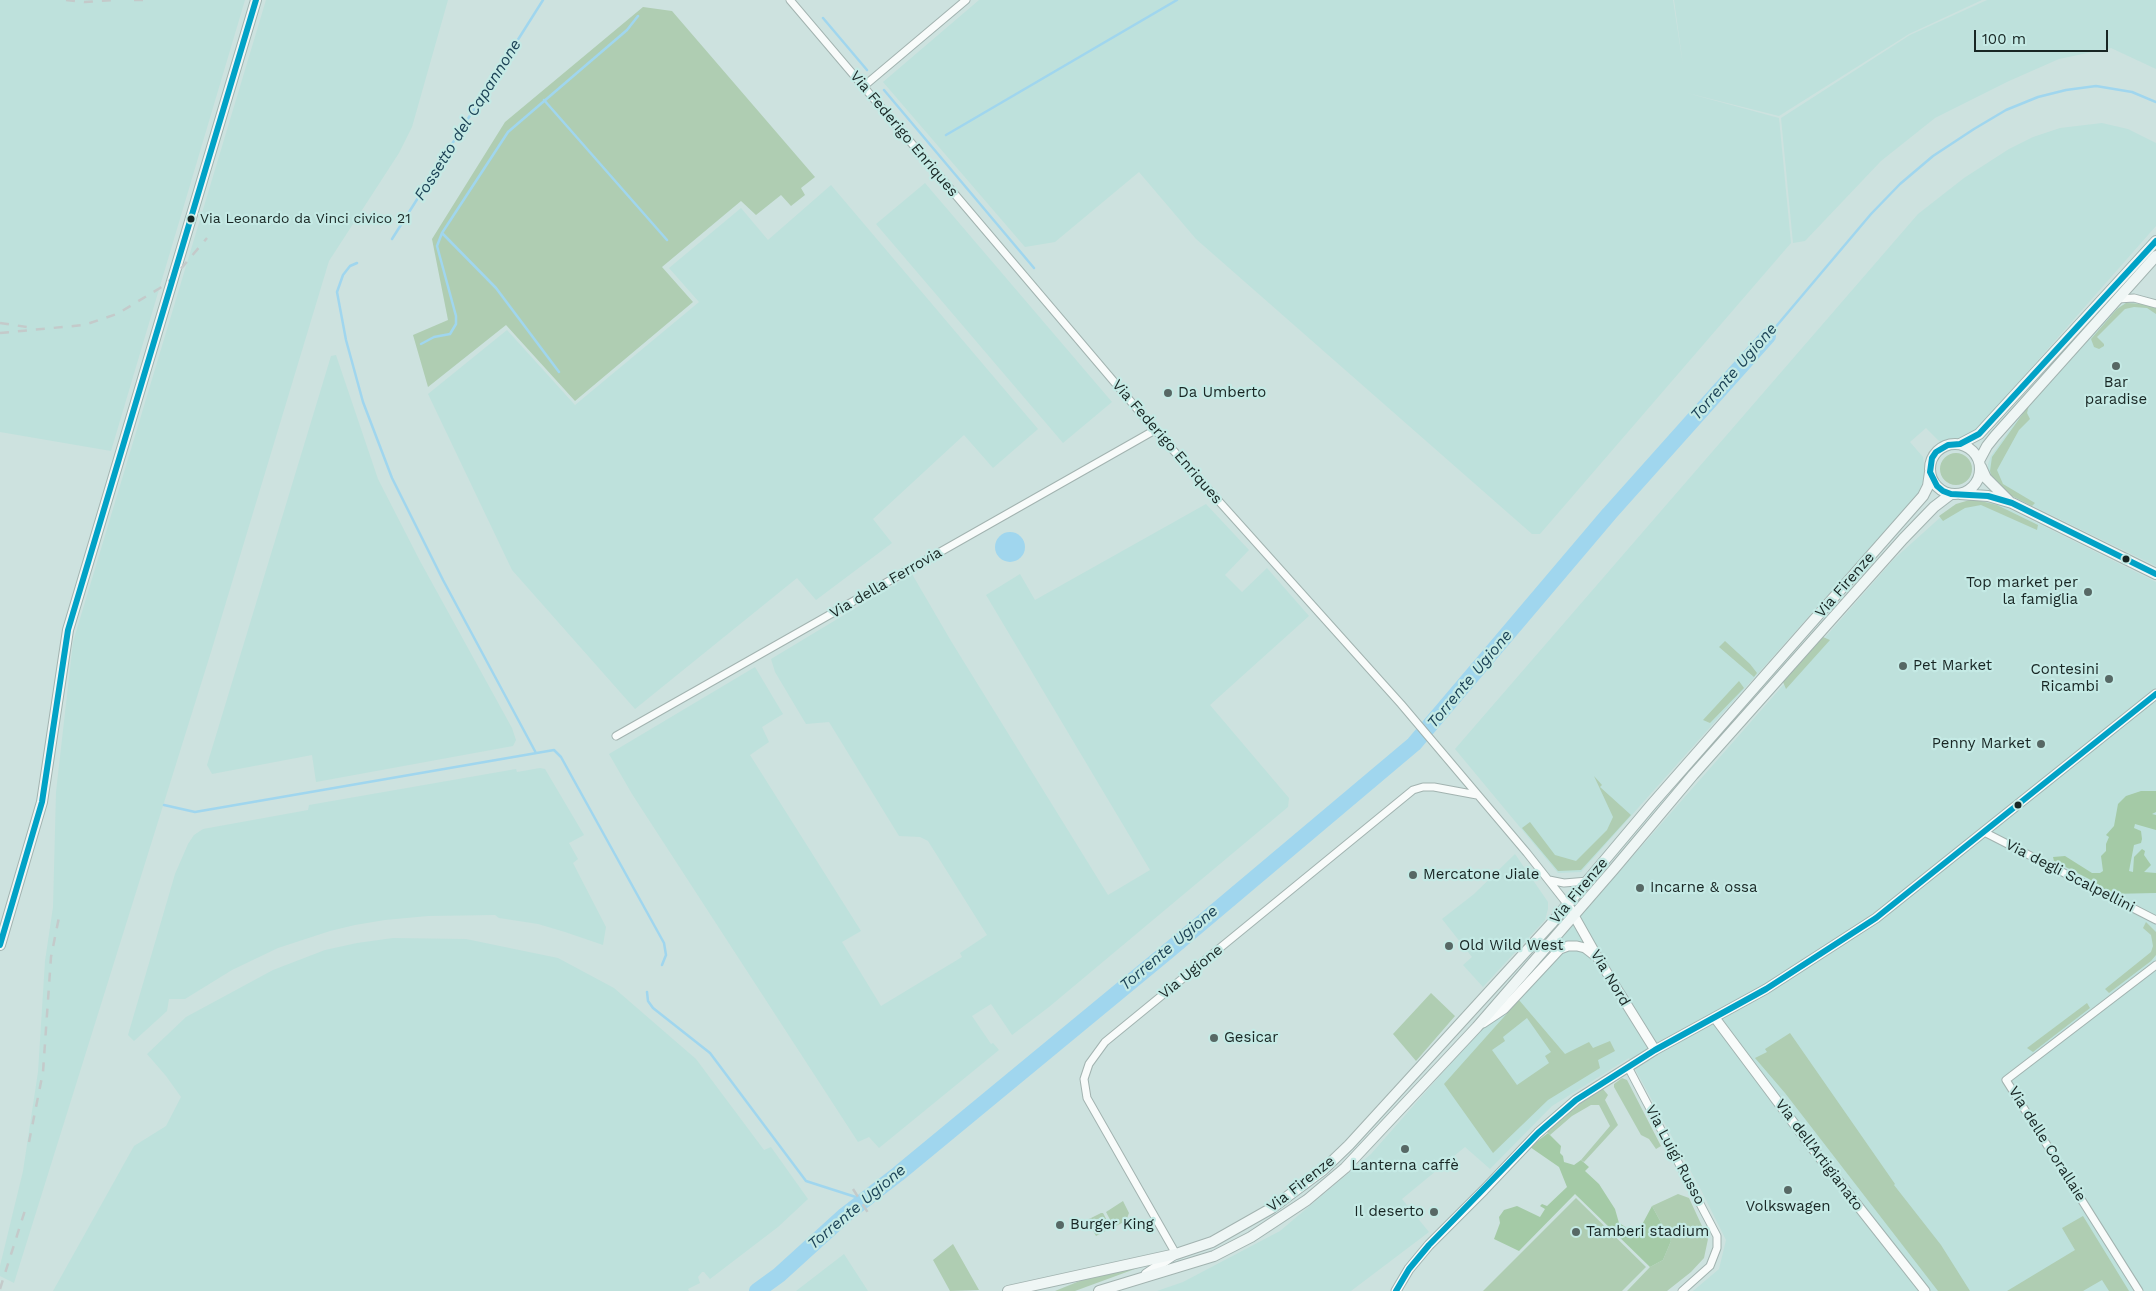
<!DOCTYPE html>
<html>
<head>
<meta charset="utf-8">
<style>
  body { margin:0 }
  #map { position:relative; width:2156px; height:1291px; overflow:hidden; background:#cde2df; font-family:"Work Sans",sans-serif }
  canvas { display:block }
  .scale { position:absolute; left:1974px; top:30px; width:134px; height:22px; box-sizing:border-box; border:2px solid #182624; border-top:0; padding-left:6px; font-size:15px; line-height:18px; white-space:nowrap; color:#182624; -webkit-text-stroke:4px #c5eae5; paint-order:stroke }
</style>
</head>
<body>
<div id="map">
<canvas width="2156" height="1291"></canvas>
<div class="scale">100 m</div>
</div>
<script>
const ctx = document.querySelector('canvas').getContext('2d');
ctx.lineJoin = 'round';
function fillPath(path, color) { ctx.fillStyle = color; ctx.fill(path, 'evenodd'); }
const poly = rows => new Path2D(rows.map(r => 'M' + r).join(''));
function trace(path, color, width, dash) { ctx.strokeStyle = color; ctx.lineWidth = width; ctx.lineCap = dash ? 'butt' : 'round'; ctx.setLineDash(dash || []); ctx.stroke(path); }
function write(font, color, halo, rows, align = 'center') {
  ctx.font = font + ' "Work Sans",sans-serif'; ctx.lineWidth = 4.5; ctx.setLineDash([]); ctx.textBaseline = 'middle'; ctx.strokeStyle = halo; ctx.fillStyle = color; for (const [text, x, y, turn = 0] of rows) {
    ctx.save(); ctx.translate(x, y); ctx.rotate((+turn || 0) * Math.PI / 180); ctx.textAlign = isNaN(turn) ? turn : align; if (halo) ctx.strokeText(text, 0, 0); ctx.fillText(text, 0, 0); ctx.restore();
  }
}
fillPath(poly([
  [0,0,245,0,111,451,0,432],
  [266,0,448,0,412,127,399,153,329,261,211,652,14,1283,0,1276,0,1266,23,1171,38,1072,45,961,53,907,56,792,73,642],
  [979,0,1673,0,1683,65,1674,0,1982,0,1909,34,1779,116,1687,93,1779,118,1791,243,1540,534,1532,534,1196,239,1139,172,1055,242,1025,247,883,82],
  [1987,0,2156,0,2156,69,2111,48,2059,59,2009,81,1935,118,1881,161,1805,241,1793,243,1781,118,1910,35],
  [2102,123,2128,129,2156,143,2156,226,1972,435,1963,439,1940,442,1926,428,1910,442,1923,457,1925,469,1923,482,1918,494,1581,872,1558,873,1455,749,1918,214,1964,178,2009,149,2033,137,2060,128],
  [925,183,1112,402,1063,443,876,224],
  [831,185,1038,429,993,468,964,435,873,519,892,543,816,600,797,578,635,709,512,570,428,394,507,330,575,405,699,302,669,268,741,208,768,240],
  [2126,302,2140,302,2156,308,2156,566,2008,494,1992,479,1988,472,1988,464,1991,456,2020,415,2116,309],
  [336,355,378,479,420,561,512,728,516,740,513,746,316,782,312,755,212,774,207,765,331,356],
  [1976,501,1997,503,2156,582,2156,1291,1693,1291,1719,1269,1726,1240,1701,1190,1629,1058,1552,1106,1490,1169,1465,1147,1402,1199,1429,1232,1351,1291,1157,1291,1183,1282,1280,1231,1371,1154,1894,559,1953,506],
  [1206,504,1249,550,1225,575,1242,592,1267,568,1309,616,1210,705,1289,798,1288,807,1049,1007,1012,1035,991,1004,972,1016,991,1044,993,1043,999,1050,879,1148,869,1137,858,1142,632,794,609,754,755,667,783,714,762,727,769,742,750,755,861,931,842,942,881,1006,962,957,960,953,987,935,928,841,920,837,899,836,829,722,806,724,775,672,771,659,912,574,951,641,1108,895,1150,870,986,595,1020,574,1035,600],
  [540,768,545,769,584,835,569,843,578,859,573,863,606,927,603,945,565,932,538,924,499,918,495,915,428,916,385,920,355,925,330,931,278,948,232,970,185,999,169,999,167,1011,134,1041,128,1035,175,874,188,844,194,835,203,829,308,810,309,805,516,769,517,772],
  [1515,854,1548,902,1548,909,1545,920,1483,987,1463,965,1472,957,1442,919,1474,894],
  [393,938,466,939,558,958,614,988,696,1059,764,1150,771,1147,808,1199,778,1227,710,1279,704,1272,702,1272,698,1277,700,1283,688,1289,689,1291,53,1291,134,1146,166,1126,181,1097,166,1076,147,1054,186,1017,273,970,325,950,357,943],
  [844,1254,868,1291,796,1291]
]), '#bee1dc');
fillPath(poly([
  [643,7,672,11,815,177,801,188,805,195,791,206,781,195,756,215,741,201,662,267,693,302,575,401,506,325,428,387,413,335,448,320,432,239,505,122],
  [2126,303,2148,304,2156,308,2156,314,2147,308,2134,307,2125,309,2097,337,2104,344,2104,346,2099,349,2094,347,2091,339,2117,309],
  [2029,405,2027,413,2030,419,2019,430,1997,470,2003,484,2035,503,2032,506,2008,494,1992,478,1990,471,1992,457],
  '1940 469a16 16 0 1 1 32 0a16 16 0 1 1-32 0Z',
  [1973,499,1997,505,2038,525,2037,530,1981,505,1965,508,1943,521,1939,516,1956,504],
  [1823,637,1830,640,1786,689,1783,682],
  [1725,641,1750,664,1757,673,1754,677,1719,647],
  [1739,681,1744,688,1710,723,1703,720],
  [1594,776,1602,785,1600,787,1631,815,1581,870,1558,871,1522,828,1530,822,1555,855,1576,861,1607,830,1613,817],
  [2146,922,2156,932,2156,955,2151,961,2109,993,2105,989,2151,952,2153,946,2151,935,2143,928],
  [1431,993,1455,1016,1416,1061,1393,1034],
  [1519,1000,1565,1054,1589,1042,1593,1048,1610,1041,1615,1051,1598,1060,1600,1068,1548,1100,1493,1153,1444,1084],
  [1527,1018,1551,1052,1545,1056,1549,1063,1517,1085,1492,1050,1505,1041,1503,1037],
  [2087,1003,2090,1008,2033,1052,2027,1048],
  [1790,1033,1895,1184,1894,1185,1941,1245,1970,1291,1938,1291,1785,1093,1755,1058,1767,1052,1765,1049],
  [1622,1078,1627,1080,1661,1146,1656,1149,1649,1139,1641,1135,1614,1087,1614,1084],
  [1603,1089,1608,1095,1605,1100,1618,1125,1584,1162,1581,1160,1610,1126,1599,1105,1591,1105,1572,1116,1550,1135,1546,1131,1567,1112],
  [1678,1194,1689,1198,1708,1239,1704,1258,1691,1272,1667,1291,1627,1291,1650,1267,1663,1260,1671,1241,1652,1206],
  [1576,1198,1646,1267,1622,1291,1483,1291],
  [1123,1201,1129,1213,1126,1221,1114,1227,1106,1212],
  [1101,1213,1103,1213,1111,1228,1096,1236,1087,1220],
  [2083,1216,2129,1291,2109,1291,2102,1280,2083,1291,2007,1291,2075,1250,2062,1228],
  [953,1244,979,1290,950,1291,933,1260],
  [1143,1266,1075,1291,1055,1291,1087,1278]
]), '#afcdb2');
fillPath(poly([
  [2141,791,2156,791,2156,812,2152,814,2156,815,2156,830,2135,824,2134,828,2141,831,2142,839,2141,843,2134,845,2129,871,2133,872,2134,857,2142,849,2145,851,2144,855,2151,865,2144,872,2156,873,2156,893,2110,894,2089,879,2054,861,2053,857,2065,856,2092,873,2100,873,2103,871,2101,856,2106,851,2106,844,2109,837,2106,835,2114,826,2118,804,2126,796],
  [1548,1133,1561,1146,1560,1153,1563,1156,1564,1162,1574,1165,1581,1160,1589,1167,1585,1171,1599,1184,1615,1209,1619,1223,1637,1234,1652,1206,1671,1241,1663,1260,1650,1267,1575,1194,1519,1251,1494,1239,1500,1223,1499,1217,1504,1210,1517,1206,1540,1217,1545,1209,1540,1206,1542,1204,1547,1206,1567,1187,1559,1167,1530,1147]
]), '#a4caa6');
fillPath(poly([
  '995 547a15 15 0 1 1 30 0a15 15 0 1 1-30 0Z'
]), '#a0d6ee');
trace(poly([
  [823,18,867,70],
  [884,90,1034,268],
  [544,100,667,240],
  [946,135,1177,0],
  [442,233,496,288,559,372],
  [392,239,543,0],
  [357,263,350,266,343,275,337,292,346,340,363,402,392,478,443,580,536,753],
  [1768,336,1871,214,1900,184,1933,156,1974,129,2006,110,2038,97,2066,90,2096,86,2132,92,2156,102],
  [421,344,434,337,450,334,456,324,456,316,437,246,442,233,508,132,627,30,638,16],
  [164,805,195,812,554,750,561,757,664,943,666,955,662,965],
  [647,992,648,1001,653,1008,710,1053,806,1181,865,1200]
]), '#a0d6ee', 2.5);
trace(poly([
  [757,1291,779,1275,845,1215,898,1174,1167,952,1414,744,1609,514,1768,336]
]), '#a0d6ee', 16);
const minor = poly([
  [790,0,1155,430,1401,704,1527,853,1568,905],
  [864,86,966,0],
  [2118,299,2134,298,2156,304],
  [616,736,1155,430],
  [1984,832,2156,920],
  [1549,880,1564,883,1588,881],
  [1628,1067,1717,1236,1717,1248,1710,1266,1682,1291],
  [1176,1254,1087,1098,1084,1079,1089,1064,1105,1042,1413,790,1423,787,1434,787,1477,795],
  [2139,1291,2006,1080,2156,965]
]);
const tertiary = poly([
  [1568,905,1599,960,1655,1050],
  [1715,1018,1810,1145,1925,1291],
  [1483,1023,1504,1009,1560,949,1568,946,1577,946,1585,948,1594,955],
  [1146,1274,1174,1255],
  [1396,1291,1409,1269,1429,1245,1484,1190,1538,1133,1576,1100,1655,1050,1766,989,1876,918,2156,694]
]);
const secondary = poly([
  '1930 469a25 25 0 1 1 50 0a25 25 0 1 1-50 0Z',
  [1960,444,1979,434,2156,241],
  [1979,461,1987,446,1995,436,2156,256],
  [1981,467,1986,478,2009,501],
  [1960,494,1988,496,2012,503,2156,574],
  [0,945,42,802,68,630,256,0],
  [1008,1291,1176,1254,1212,1242,1272,1208,1323,1170,1349,1145,1551,924,1652,804,1923,496,1928,486,1930,472],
  [1099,1291,1214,1256,1251,1237,1307,1200,1345,1168,1477,1027,1614,869,1693,775,1903,539,1934,507,1951,494]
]);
trace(minor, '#a2b3b0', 9);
trace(tertiary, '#a2b3b0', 11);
trace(secondary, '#a2b3b0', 12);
trace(minor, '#f8fbfa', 7);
trace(tertiary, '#f8fbfa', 9);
trace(secondary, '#eff6f5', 10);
trace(poly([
  [66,0,85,2,113,0],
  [134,0,143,0],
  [0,323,27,327],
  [0,333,84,325,117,314,160,288,174,277,207,238],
  [29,1142,43,1072,51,957,60,912],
  [853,1189,872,1219],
  [0,1289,27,1204]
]), '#c4caca', 2.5, [9, 9]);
trace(poly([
  [2156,241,1979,434,1960,444,1948,445,1936,452,1932,458,1930,472,1937,486,1943,491,1951,494,1988,496,2012,503,2156,574],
  [0,945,42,802,68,630,256,0],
  [1396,1291,1409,1269,1429,1245,1538,1133,1576,1100,1655,1050,1766,989,1876,918,2156,694]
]), '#01a2c6', 6);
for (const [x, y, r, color] of [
  [191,219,4.5,"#182624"],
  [2116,366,5,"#576865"],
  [1168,393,5,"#576865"],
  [2126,559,4.5,"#182624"],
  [2088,592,5,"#576865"],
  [1903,666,5,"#576865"],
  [2109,679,5,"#576865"],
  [2041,744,5,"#576865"],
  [2018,805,4.5,"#182624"],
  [1413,875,5,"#576865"],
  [1640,888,5,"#576865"],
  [1449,946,5,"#576865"],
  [1214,1038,5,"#576865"],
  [1405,1149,5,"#576865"],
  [1788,1190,5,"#576865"],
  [1434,1212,5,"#576865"],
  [1060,1225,5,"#576865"],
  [1576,1232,5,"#576865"]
]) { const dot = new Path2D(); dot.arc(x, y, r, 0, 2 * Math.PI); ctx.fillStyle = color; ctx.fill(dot); trace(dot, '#c5eae5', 2); }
write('14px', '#182624', '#c5eae5', [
  ["Via Leonardo da Vinci civico 21",200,219]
], 'left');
write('15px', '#182624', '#c5eae5', [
  ["Via Federigo Enriques",904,134,50],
  ["Via Federigo Enriques",1167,442,49],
  ["Via della Ferrovia",886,583,-30],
  ["Via Firenze",1845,585,-49],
  ["Via degli Scalpellini",2070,876,27],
  ["Via Firenze",1579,891,-50],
  ["Via Ugione",1191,972,-39],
  ["Via Nord",1610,978,59],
  ["Via delle Corallaie",2047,1144,58],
  ["Via Luigi Russo",1675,1155,62],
  ["Via dell'Artigianato",1819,1155,53],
  ["Via Firenze",1301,1184,-38]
]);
write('15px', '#182624', '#c5eae5', [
  ["Bar",2116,383,"center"],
  ["paradise",2116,400,"center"],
  ["Da Umberto",1178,393],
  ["Top market per",2078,583,"right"],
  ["la famiglia",2078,600,"right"],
  ["Pet Market",1913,666],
  ["Contesini",2099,670,"right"],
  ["Ricambi",2099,687,"right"],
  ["Penny Market",2031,744,"right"],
  ["Mercatone Jiale",1423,875],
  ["Incarne & ossa",1650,888],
  ["Old Wild West",1459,946],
  ["Gesicar",1224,1038],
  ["Lanterna caffè",1405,1166,"center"],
  ["Volkswagen",1788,1207,"center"],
  ["Il deserto",1424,1212,"right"],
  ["Burger King",1070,1225],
  ["Tamberi stadium",1586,1232]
], 'left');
write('italic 16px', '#1d4457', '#c5eae5', [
  ["Fossetto del Capannone",468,120,-58],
  ["Torrente Ugione",1734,372,-49],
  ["Torrente Ugione",1470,679,-50],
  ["Torrente Ugione",1169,948,-40],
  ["Torrente Ugione",857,1207,-40]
]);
</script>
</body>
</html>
